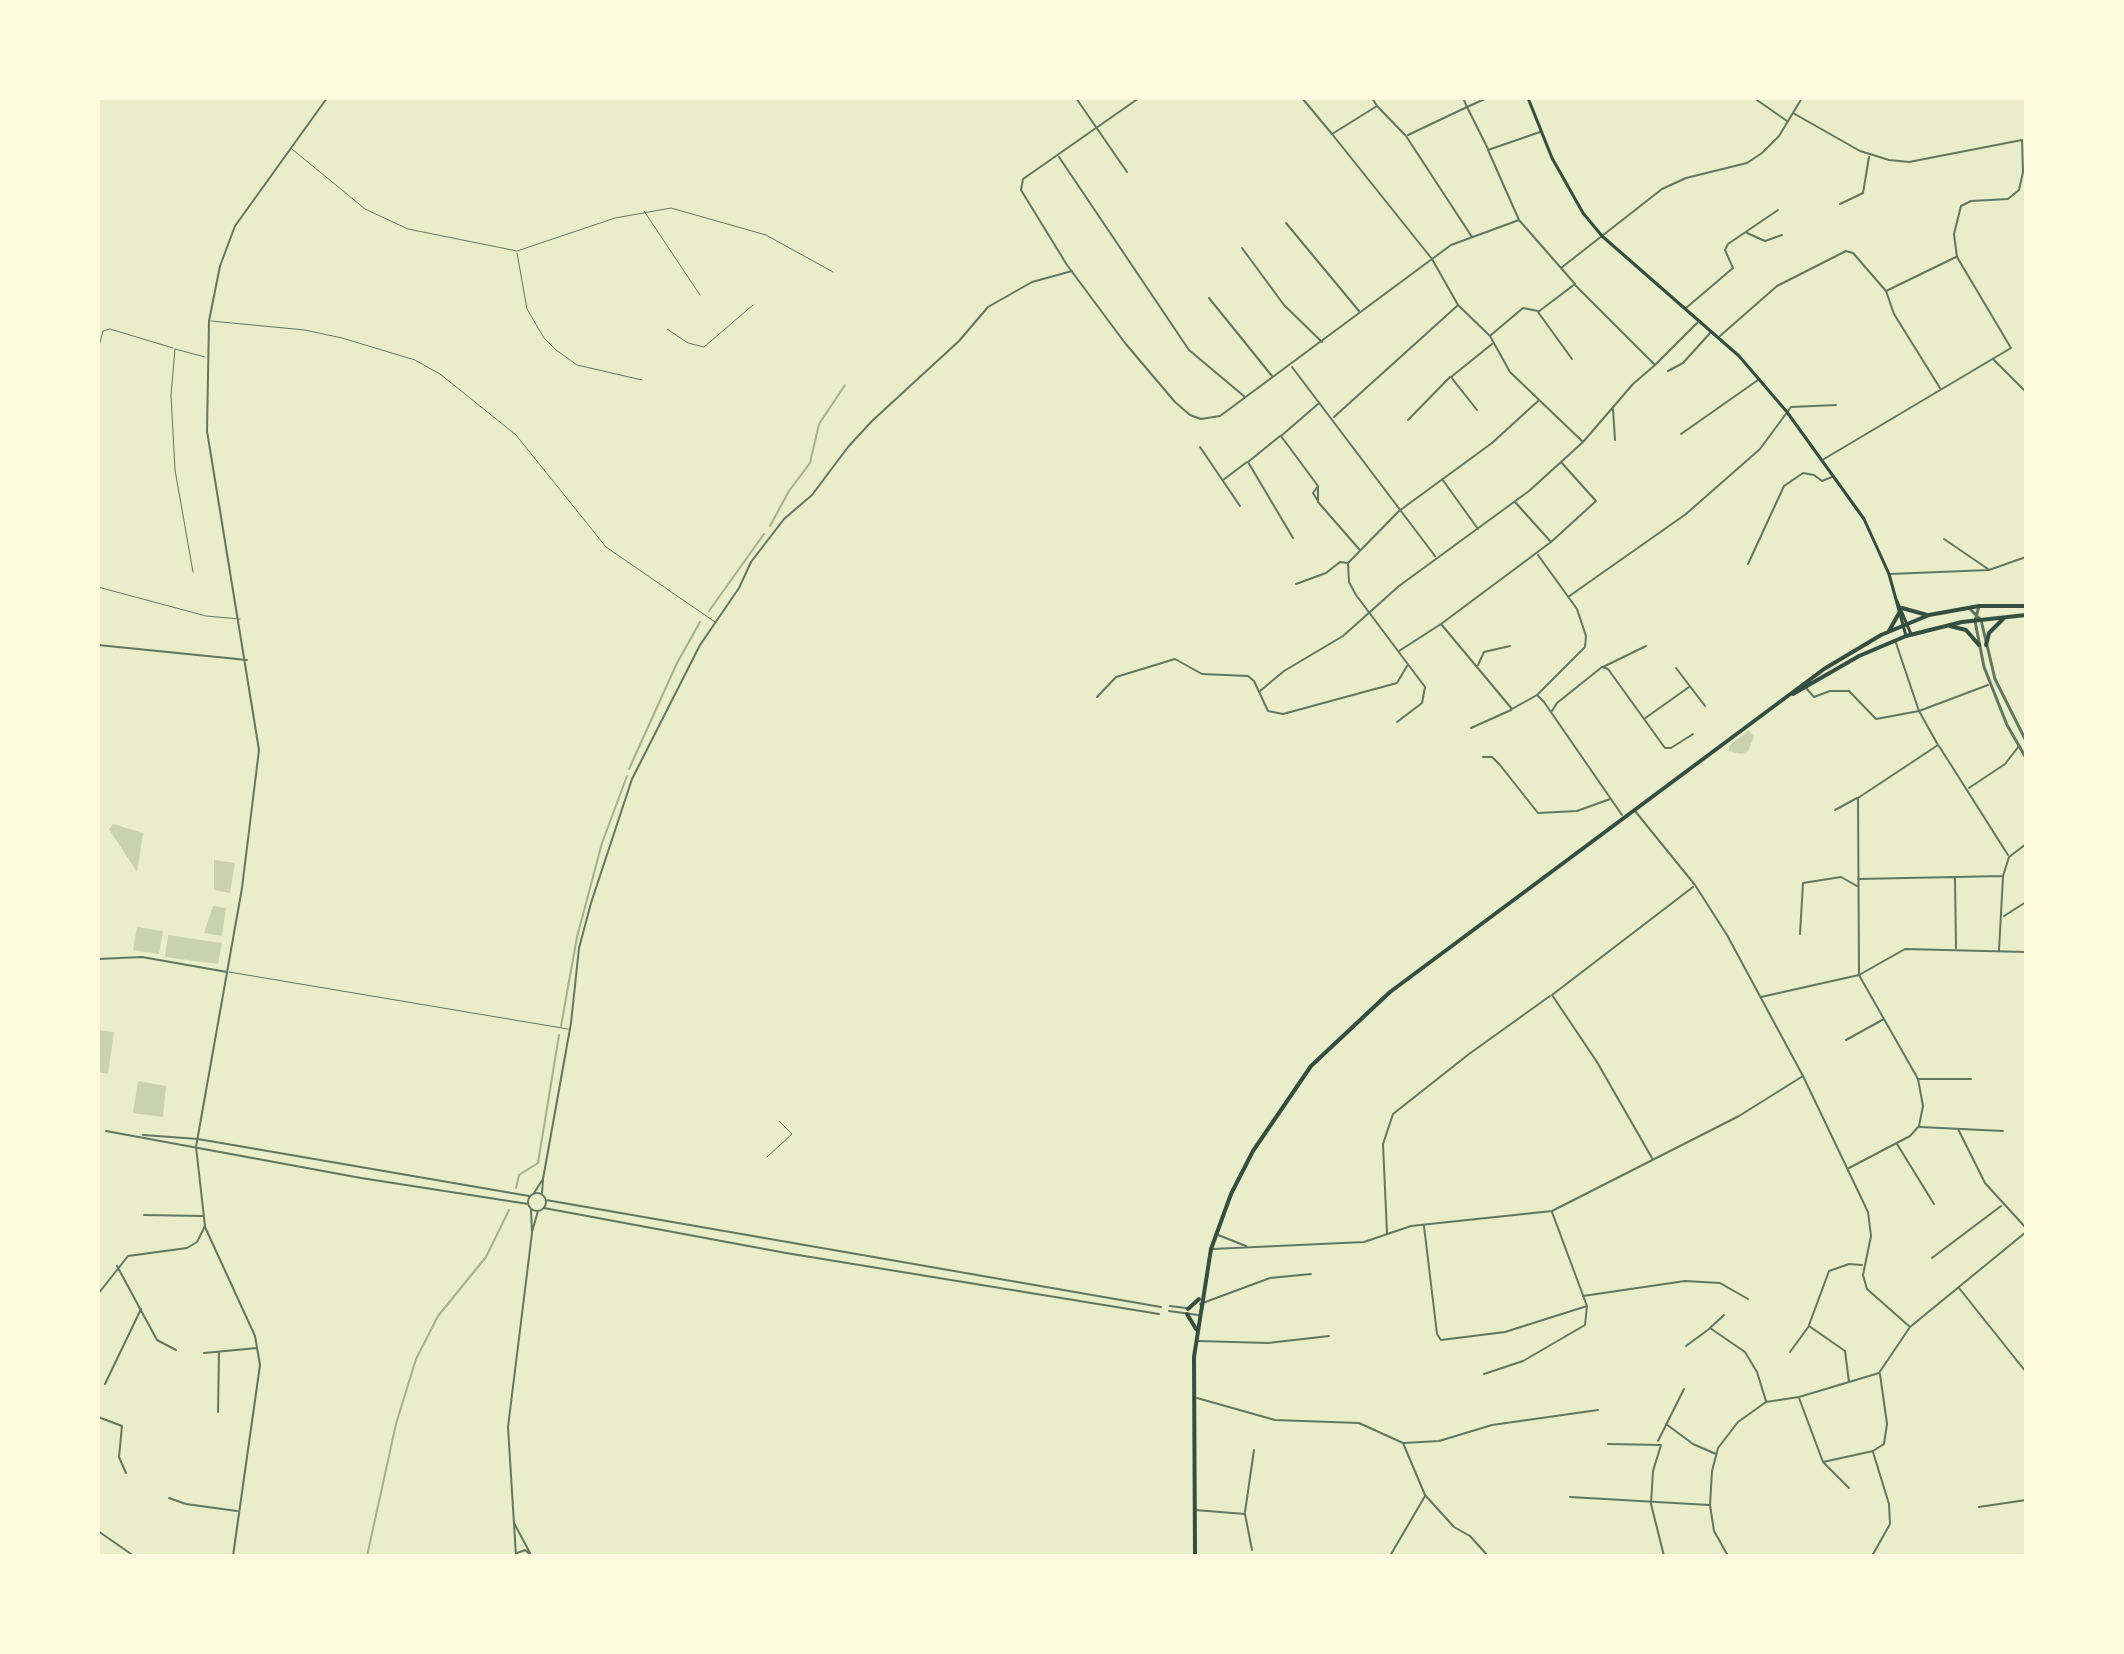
<!DOCTYPE html>
<html>
<head>
<meta charset="utf-8">
<style>
  body { margin:0 }
  #map { position:relative; width:2124px; height:1654px; overflow:hidden; background:#e9edc9; font-family:Figtree,sans-serif }
  canvas { display:block }
  .frame { position:absolute; inset:0; border:100px solid #fefae0; pointer-events:none }
</style>
</head>
<body>
<div id="map">
<canvas width="2124" height="1654"></canvas>
<div class="frame"></div>
</div>
<script>
const ctx = document.querySelector('canvas').getContext('2d');
ctx.lineJoin = 'round';
function fillPath(path, color) { ctx.fillStyle = color; ctx.fill(path, 'evenodd'); }
const poly = rows => new Path2D(rows.map(r => 'M' + r).join(''));
function trace(path, color, width, dash) { ctx.strokeStyle = color; ctx.lineWidth = width; ctx.lineCap = dash ? 'butt' : 'round'; ctx.setLineDash(dash || []); ctx.stroke(path); }
fillPath(poly([
  [1749,730,1754,737,1748,751,1741,754,1729,751,1729,746],
  [113,824,143,833,137,872,109,829],
  [214,860,235,863,230,893,214,890],
  [213,906,226,908,222,936,204,933],
  [137,927,163,931,159,954,133,950],
  [168,935,222,943,218,964,165,957],
  [98,1030,114,1032,108,1074,98,1072],
  [138,1081,166,1086,163,1117,133,1113]
]), '#cad2ad');
trace(poly([
  [770,526,789,491,810,463,819,424,845,385],
  [709,611,764,534],
  [629,769,677,663,700,622],
  [561,1026,577,937,602,843,627,776],
  [516,1188,519,1175,538,1163,559,1035],
  [367,1556,396,1424,416,1359,438,1316,486,1257,509,1210]
]), '#a3b18a', 2);
trace(poly([
  [292,149,365,209,408,229,517,251,615,218,671,208,766,235,833,272],
  [644,211,700,295],
  [517,253,527,309,544,338,556,350,577,365,642,380],
  [211,321,305,330,342,338,415,360,440,374,516,435,606,547,715,622],
  [667,329,688,343,704,347,753,305],
  [98,350,103,331,110,329,173,348],
  [193,572,175,470,171,395,175,349,205,357],
  [98,587,206,616,240,619],
  [229,972,568,1029],
  [767,1157,792,1134,779,1121]
]), '#617663', 1);
trace(poly([
  [1076,98,1127,172],
  [1139,98,1023,179,1021,190,1067,265,1125,343,1175,402,1190,415,1201,419,1220,416,1432,259,1332,134],
  [1302,98,1332,134,1377,106,1406,136,1472,237],
  [1372,98,1377,106],
  [1487,98,1467,107,1488,149],
  [1754,98,1787,121],
  [1793,113,1860,151,1889,160,1909,162,2022,140,2023,172,2019,190,2008,199,1971,201,1961,206,1954,234,1957,257,2011,348,1824,459],
  [1540,132,1488,150,1519,220,1575,284,1538,312,1572,359],
  [1408,135,1467,107,1463,98],
  [1059,157,1189,350,1245,397],
  [1840,204,1863,193,1869,157],
  [1519,220,1451,245,1432,259,1458,305,1490,336,1510,372,1582,441],
  [1286,223,1359,311],
  [1747,233,1765,241,1782,235],
  [1242,248,1284,305,1322,342],
  [1561,268,1662,189,1686,178,1747,163,1762,153,1779,136,1802,98],
  [1575,285,1655,365,1697,323],
  [1209,298,1272,376],
  [1686,308,1733,268,1725,250,1728,244,1778,210],
  [1491,335,1523,308,1538,311],
  [1720,336,1777,286,1846,251,1853,253,1886,291],
  [1993,359,2026,392],
  [1292,367,1435,556],
  [1668,371,1683,363,1711,332],
  [1940,388,1894,314,1886,291,1956,257],
  [1318,404,1281,436,1318,486,1318,502,1359,549],
  [1613,409,1615,440],
  [1477,410,1451,377,1492,344],
  [1334,417,1457,306],
  [1408,420,1450,377],
  [1681,434,1758,380],
  [1280,436,1248,462,1293,538],
  [1200,447,1240,506],
  [1442,479,1478,529],
  [1223,480,1247,462],
  [1318,486,1313,493,1318,501],
  [1944,539,1988,569],
  [1551,542,1596,501,1561,462],
  [1748,564,1784,486,1803,473,1814,475,1822,481,1832,477],
  [1890,574,1989,570,2026,557],
  [1296,584,1326,573,1340,562,1348,563],
  [1568,597,1686,514,1760,449,1791,407,1836,405],
  [1441,624,1512,709,1537,695,1544,702,1622,815],
  [98,645,247,660],
  [1399,651,1441,624,1551,542,1515,502],
  [1478,665,1484,652,1510,646],
  [1603,667,1646,646],
  [1676,668,1705,706],
  [1806,688,1814,697,1830,691,1849,691,1876,719,1919,711,1896,643],
  [1260,691,1284,671,1343,636,1399,586,1529,491,1583,442,1633,384,1655,365],
  [1538,694,1585,647,1586,636,1577,609,1538,555],
  [1097,697,1116,677,1175,659,1202,674,1248,676,1254,681,1268,711,1283,714,1397,683,1407,666],
  [1552,711,1557,703,1602,667,1608,669,1665,748,1671,748,1693,734],
  [1644,719,1689,687],
  [1397,722,1422,703,1425,687,1356,595,1349,582,1348,563,1399,511,1492,443,1538,401],
  [1471,728,1511,710],
  [1939,746,2008,855],
  [1483,757,1492,757,1500,765,1538,813,1577,811,1610,799],
  [1969,788,2005,764,2019,746],
  [1835,810,1857,798],
  [1635,811,1695,885,1727,935,1803,1076,1868,1212,1871,1236,1863,1275,1867,1289,1910,1327],
  [1955,878,1956,948],
  [1858,879,2003,876,2009,857,2026,844],
  [2004,916,2026,902],
  [1800,934,1803,883,1841,877,1857,886],
  [1999,950,2003,877],
  [98,959,142,957,227,972],
  [1761,997,1859,975,1905,949,2026,952],
  [1846,1040,1884,1019],
  [1919,1079,1971,1079],
  [1920,1127,2003,1131],
  [1958,1129,1985,1183,2026,1228],
  [106,1131,361,1178,528,1204],
  [143,1135,198,1139,529,1196],
  [1897,1144,1934,1204],
  [1652,1158,1597,1062,1552,995,1693,887],
  [1849,1168,1910,1136,1919,1126,1923,1106,1918,1079,1859,975,1858,798,1938,745,1919,711,1988,685],
  '528 1202a9 9 0 1 1 18 0a9 9 0 1 1-18 0Z',
  [534,1193,543,1179,571,1023,579,948,591,903,632,779,700,645,739,588,751,562,784,519,812,495,848,447,872,421,959,341,988,307,1032,282,1072,271],
  [542,1193,543,1180],
  [546,1200,1161,1307],
  [544,1208,786,1253,1159,1314],
  [144,1215,202,1216],
  [1424,1226,1437,1334,1441,1340,1505,1332,1587,1306],
  [205,1227,255,1336,260,1365,233,1556],
  [532,1232,538,1211],
  [1387,1233,1383,1144,1393,1114,1469,1054,1550,996],
  [1218,1235,1246,1246],
  [1212,1249,1364,1242,1411,1226,1552,1211,1739,1116,1803,1076],
  [1932,1258,2001,1206],
  [117,1266,157,1340,176,1350],
  [1959,1288,2026,1372],
  [98,1294,128,1256,187,1248,197,1242,205,1226,196,1147,242,888,259,750,207,431,209,321,220,266,235,226,327,98],
  [1583,1296,1685,1281,1720,1283,1748,1299],
  [1200,1304,1270,1278,1311,1274],
  [1170,1306,1186,1308],
  [1169,1311,1198,1315],
  [1724,1315,1710,1328,1745,1352,1757,1372,1766,1401],
  [1809,1325,1829,1271,1849,1264,1862,1265],
  [1198,1341,1268,1343,1329,1336],
  [1686,1346,1709,1329],
  [1790,1352,1809,1326,1845,1351,1849,1382],
  [204,1353,257,1348],
  [1484,1374,1523,1361,1585,1325,1587,1306,1552,1212],
  [105,1384,141,1309],
  [1197,1398,1275,1420,1359,1423,1403,1443,1425,1495,1454,1527,1470,1536,1488,1556],
  [1799,1398,1823,1462,1849,1488],
  [218,1412,219,1352],
  [98,1417,122,1426,119,1457,126,1473],
  [1666,1424,1693,1444,1716,1454],
  [1658,1441,1684,1389],
  [1404,1443,1439,1441,1492,1425,1598,1410],
  [1608,1444,1661,1445,1653,1471,1651,1504,1664,1556],
  [1823,1462,1873,1451,1884,1444,1887,1424,1880,1374],
  [1570,1497,1709,1505],
  [169,1498,186,1504,237,1511],
  [1979,1507,2026,1500],
  [1195,1510,1245,1514,1252,1550],
  [1245,1512,1254,1450],
  [514,1523,530,1553],
  [98,1531,134,1556],
  [517,1553,525,1550,532,1556],
  [516,1556,508,1427,532,1233,531,1209],
  [1390,1556,1425,1496],
  [1728,1556,1714,1531,1710,1505,1712,1471,1718,1448,1738,1422,1766,1402,1799,1397,1879,1373,1910,1327,2026,1232],
  [1872,1556,1890,1524,1889,1504,1873,1452]
]), '#617663', 2);
trace(poly([
  [1979,606,1975,621,1984,667,2007,725,2026,758],
  [1969,608,1981,620,1995,679,2026,741]
]), '#617663', 3);
trace(poly([
  [1528,98,1552,158,1583,213,1602,236,1739,356,1787,412,1864,519,1889,574,1906,636],
  [1897,601,1911,634]
]), '#344e41', 3);
trace(poly([
  [1902,608,1927,615],
  [1950,626,1966,630,1979,645],
  [1889,631,1899,613],
  [1986,645,1989,633,2004,618],
  [1793,694,1859,656,1906,636,1962,622,2026,615],
  [1188,1309,1199,1299],
  [1187,1314,1196,1329],
  [1195,1556,1194,1357,1211,1249,1231,1194,1253,1151,1311,1066,1390,992,1824,669,1881,635,1929,615,1979,606,2026,606]
]), '#344e41', 4);
</script>
</body>
</html>
